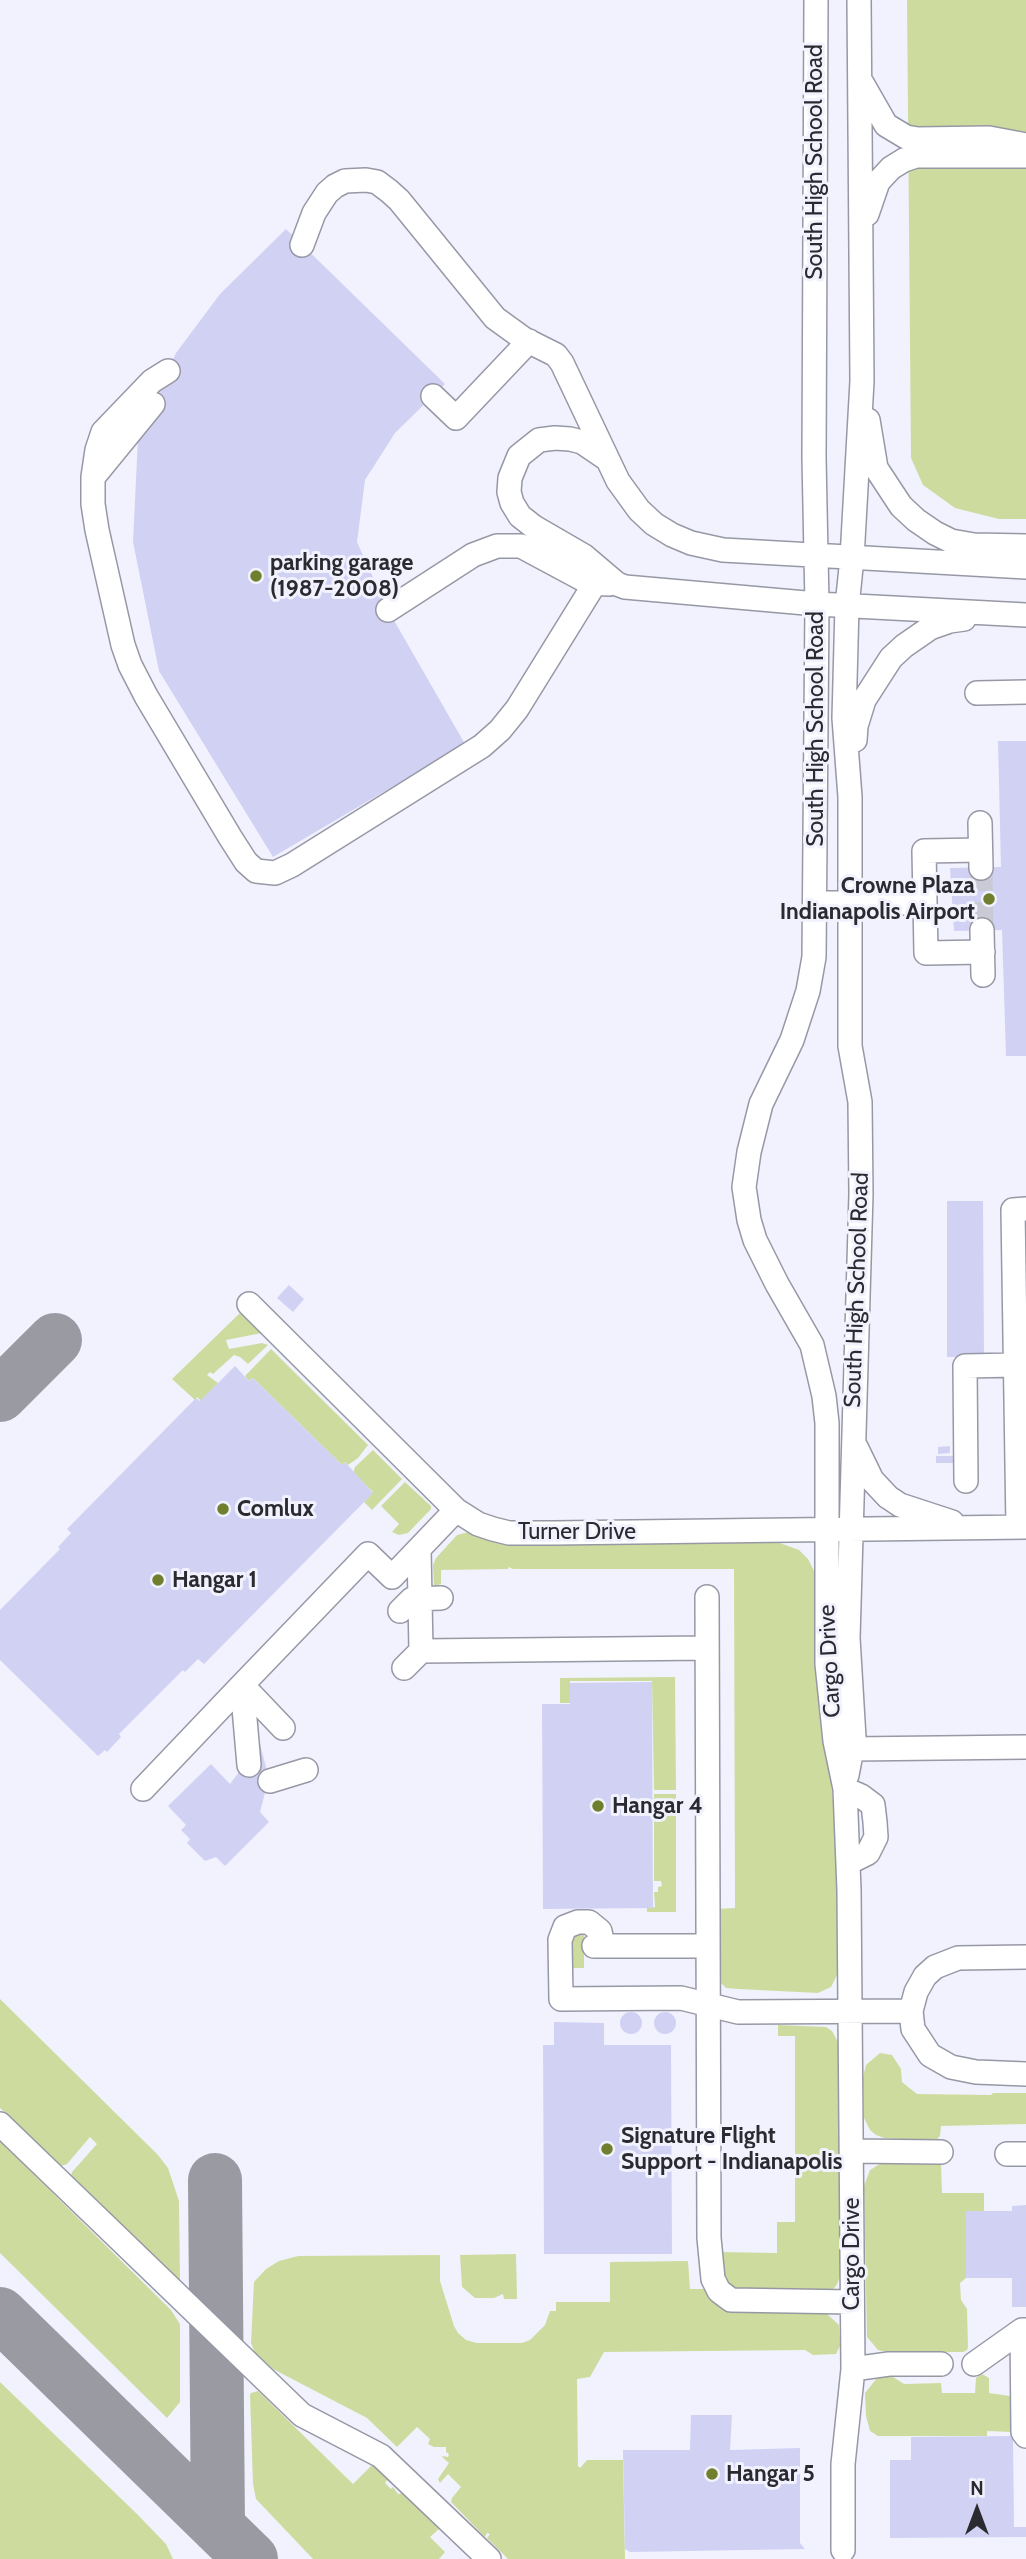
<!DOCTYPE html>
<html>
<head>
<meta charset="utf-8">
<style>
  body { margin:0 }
  #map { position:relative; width:1026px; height:2559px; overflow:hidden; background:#f1f2fe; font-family:Cabin,sans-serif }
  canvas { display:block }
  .north { position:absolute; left:942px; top:2475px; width:70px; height:70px; -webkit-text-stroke:5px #f1f2fe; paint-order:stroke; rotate:0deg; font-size:19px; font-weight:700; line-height:28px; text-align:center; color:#2a2a30 }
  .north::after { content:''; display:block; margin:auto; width:24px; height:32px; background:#2a2a30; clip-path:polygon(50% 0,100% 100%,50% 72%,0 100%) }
</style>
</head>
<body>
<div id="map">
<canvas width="1026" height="2559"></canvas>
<div class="north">N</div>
</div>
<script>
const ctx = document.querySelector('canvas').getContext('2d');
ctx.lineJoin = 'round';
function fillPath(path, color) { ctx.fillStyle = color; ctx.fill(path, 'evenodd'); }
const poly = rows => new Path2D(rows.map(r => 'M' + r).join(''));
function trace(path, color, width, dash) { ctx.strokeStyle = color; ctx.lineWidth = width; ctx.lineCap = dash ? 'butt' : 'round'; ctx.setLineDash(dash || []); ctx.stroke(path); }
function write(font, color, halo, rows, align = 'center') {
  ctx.font = font + ' Cabin,sans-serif'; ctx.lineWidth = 6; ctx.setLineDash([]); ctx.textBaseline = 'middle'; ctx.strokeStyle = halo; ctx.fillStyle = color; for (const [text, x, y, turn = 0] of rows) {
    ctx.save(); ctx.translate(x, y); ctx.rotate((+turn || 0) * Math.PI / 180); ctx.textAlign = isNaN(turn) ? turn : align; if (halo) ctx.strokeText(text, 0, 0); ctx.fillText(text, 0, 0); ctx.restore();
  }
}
fillPath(poly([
  [907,0,1026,0,1026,519,999,519,955,508,923,485,911,458],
  [241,1312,262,1333,226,1340,229,1349,262,1343,268,1345,248,1364,240,1357,234,1355,213,1374,210,1372,207,1375,218,1383,201,1401,197,1397,195,1400,172,1379],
  [271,1349,368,1445,358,1458,348,1465,345,1462,342,1465,253,1378,249,1381,245,1376],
  [373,1450,402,1479,372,1510,364,1502,373,1492,353,1473,355,1467],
  [405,1482,431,1506,431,1509,408,1533,399,1535,392,1532,399,1524,381,1506],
  [469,1532,501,1544,511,1545,777,1542,799,1550,808,1559,817,1577,823,1704,837,1841,838,1973,831,1987,818,1993,738,1989,726,1988,718,1980,716,1909,735,1908,734,1569,513,1569,509,1567,508,1569,441,1570,441,1584,434,1586,433,1565,436,1558,457,1535],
  [675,1677,676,1790,654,1790,652,1681,570,1681,570,1703,560,1703,560,1678],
  [654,1794,676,1794,676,1912,647,1912,647,1908,655,1907,654,1892,658,1892,658,1887,662,1886,661,1881,654,1881],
  [584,1928,584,1968,566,1968,568,1936],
  [0,1999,158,2155,168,2168,179,2201,180,2279,175,2279,71,2176,72,2172,97,2144,90,2137,67,2164,61,2166,0,2108],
  [778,2025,826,2027,832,2031,839,2044,840,2277,836,2286,830,2292,735,2290,724,2280,721,2252,777,2253,777,2222,795,2222,795,2036,778,2036],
  [880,2053,892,2055,901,2069,902,2082,917,2094,991,2095,993,2093,1026,2093,1026,2124,941,2126,940,2136,935,2141,884,2138,876,2135,870,2130,864,2118,863,2077,866,2065],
  [0,2141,171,2310,180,2324,180,2402,167,2418,0,2253],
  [883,2162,938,2162,941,2165,942,2193,984,2193,984,2211,966,2212,966,2278,960,2283,961,2300,967,2309,968,2347,967,2350,963,2352,887,2352,878,2350,867,2337,864,2186,870,2170],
  [516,2254,517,2299,504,2299,503,2294,494,2298,475,2298,462,2287,460,2255],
  [440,2255,440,2281,454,2326,458,2333,466,2340,477,2343,522,2343,530,2340,545,2325,550,2311,556,2311,556,2302,610,2302,610,2262,688,2261,690,2289,705,2289,724,2308,735,2312,827,2314,839,2325,840,2346,836,2354,813,2355,805,2350,604,2352,590,2377,577,2379,578,2466,580,2468,587,2460,623,2460,625,2559,508,2559,487,2538,490,2534,487,2533,485,2537,451,2502,452,2498,461,2487,448,2474,440,2483,438,2479,449,2463,443,2458,442,2456,448,2457,449,2454,446,2452,446,2447,434,2447,428,2444,430,2439,417,2427,397,2447,367,2418,273,2369,255,2353,251,2343,254,2282,266,2269,279,2261,298,2256],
  [982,2374,989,2378,989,2393,1010,2396,1012,2432,987,2431,987,2436,878,2436,870,2431,866,2416,865,2393,877,2378,890,2375,904,2384,941,2383,942,2393,975,2393,976,2378],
  [0,2382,137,2514,166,2544,173,2559,0,2559],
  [258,2391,353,2484,373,2464,392,2482,390,2483,387,2480,385,2483,391,2489,393,2487,398,2494,403,2493,439,2529,430,2537,445,2552,439,2559,313,2559,256,2499,253,2484,250,2395,251,2393]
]), '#cddc9e');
trace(poly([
  [0,1395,55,1340],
  [215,2180,218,2527],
  [0,2314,251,2559]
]), '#999aa2', 54);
fillPath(poly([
  [286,229,445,384,395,433,365,480,357,542,388,610,465,744,273,857,159,671,133,542,138,438,176,353,220,294],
  [998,741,1026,741,1026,1056,1006,1056,1002,930,954,931,950,868,1001,867],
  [947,1201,983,1201,984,1357,947,1357],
  [289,1285,304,1299,293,1312,277,1298],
  [235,1366,249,1381,253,1378,342,1465,345,1462,373,1493,204,1664,198,1659,185,1672,183,1670,119,1734,121,1737,107,1752,105,1750,98,1756,0,1660,0,1610,60,1549,58,1547,71,1533,67,1529,196,1398,200,1401],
  [950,1446,950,1453,938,1454,938,1447],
  [936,1456,954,1456,954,1463,936,1463],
  [652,1682,653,1908,543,1909,542,1704,570,1704,570,1683],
  [260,1744,266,1767,266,1789,260,1812,269,1822,225,1866,216,1857,205,1861,187,1843,190,1839,181,1830,186,1825,168,1806,211,1764,230,1784],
  '654 2023a11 11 0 1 1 22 0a11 11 0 1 1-22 0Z',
  '620 2023a11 11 0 1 1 22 0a11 11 0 1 1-22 0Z',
  [554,2022,604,2023,604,2045,671,2045,672,2254,544,2254,543,2045,554,2045],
  [1026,2205,1026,2307,1012,2307,1012,2278,966,2278,966,2211,1012,2211,1012,2206],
  [691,2415,732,2415,730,2450,800,2448,800,2543,805,2549,630,2552,625,2549,623,2450,690,2450],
  [1013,2436,1014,2527,1026,2527,1026,2537,890,2538,890,2460,911,2460,911,2437]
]), '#d1d2f3');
trace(poly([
  [981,868,982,930]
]), '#c9cad5', 23, [23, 11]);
const minor = poly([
  [816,0,814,458,817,604,814,957,808,991,792,1040,761,1104,749,1152,744,1187,749,1220,755,1240,777,1284,812,1345,824,1396,827,1423,827,1664,835,1741,845,1789,849,1890,853,2369,843,2464,843,2550],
  [862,83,886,125,906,137,918,139,989,138,1026,145],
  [867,214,878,182,891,168,904,160,916,156,1026,156],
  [302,245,314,213,327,193,335,186,345,181,366,180,377,182,389,191,399,200,495,318,524,339,556,355,562,363,618,481,639,510,654,524,672,535,691,543,723,550,1026,567],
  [168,371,152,381,103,432,97,450,93,477,93,504,97,530,123,645,130,665,146,696,230,837,246,862,256,871,275,873,292,865,482,746,500,730,517,709,595,583],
  [433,396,456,418,529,341],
  [868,420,876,468,901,506,916,520,935,533,951,541,974,545,1026,546],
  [607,459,582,442,570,439,555,438,539,440,519,456,510,478,509,492,512,503,520,516,534,527,584,556,617,584,625,587,817,604,1026,615],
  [95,475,153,404],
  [388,610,473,555,497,546,521,546,590,583,609,584],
  [977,693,1026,692],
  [855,740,856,726,864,700,891,658,904,646,930,628,950,621,964,619],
  [980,823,981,868],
  [980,850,924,851,926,953,983,952],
  [816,903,925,903],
  [982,930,983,975],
  [249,1304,456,1510,478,1524,493,1529,509,1533,554,1533,1026,1527],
  [856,1447,872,1480,888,1497,900,1505,952,1522],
  [966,1481,965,1366,1015,1365],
  [1018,1527,1013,1210,1026,1209],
  [419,1549,421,1651],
  [707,1597,709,2238,713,2279,719,2291,731,2300,852,2302],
  [400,1611,412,1599,441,1598],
  [404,1668,421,1651,707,1648],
  [242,1685,249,1765],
  [283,1728,242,1685,368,1554,392,1577,456,1510],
  [852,1749,1026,1747],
  [847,1775,854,1738,848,1638,861,1194,860,1102,850,1046,850,797,844,718,847,606,852,558,862,381,859,0],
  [270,1781,306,1770],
  [143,1789,242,1685],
  [845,1789,861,1796,873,1805,875,1822,876,1837,868,1853,848,1863],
  [594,1946,708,1946],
  [603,1946,600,1931,589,1922,578,1922,565,1927,560,1940,561,1999,681,1998,738,2012,911,2011],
  [1026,1957,958,1958,935,1967,925,1976,916,1992,911,2011,913,2029,930,2055,951,2067,976,2072,1026,2074],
  [0,2124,302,2415,381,2456,489,2559],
  [852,2151,941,2152],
  [1007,2154,1026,2154],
  [1022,2330,1023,2432,1026,2436],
  [974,2364,1022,2330,1026,2330],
  [853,2369,889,2364,941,2364]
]);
trace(minor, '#9798a5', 26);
trace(minor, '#fff', 23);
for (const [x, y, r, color] of [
  [256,576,7,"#6f7f2e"],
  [989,899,7,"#6f7f2e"],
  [223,1509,7,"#6f7f2e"],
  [158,1580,7,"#6f7f2e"],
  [598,1806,7,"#6f7f2e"],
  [607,2149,7,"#6f7f2e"],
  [712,2474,7,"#6f7f2e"]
]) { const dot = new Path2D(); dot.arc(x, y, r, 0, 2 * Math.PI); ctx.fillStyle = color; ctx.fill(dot); trace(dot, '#f1f2fe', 2.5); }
write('23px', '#2a2a30', '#f1f2fe', [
  ["South High School Road",815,162,-90],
  ["South High School Road",816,729,-90],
  ["South High School Road",857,1290,-88],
  ["Turner Drive",577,1532],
  ["Cargo Drive",830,1661,-93],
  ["Cargo Drive",852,2254,-90]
]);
write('bold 23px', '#2a2a30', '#f1f2fe', [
  ["parking garage",270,563],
  ["(1987-2008)",270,589],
  ["Crowne Plaza",975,886,"right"],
  ["Indianapolis Airport",975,912,"right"],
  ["Comlux",237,1509],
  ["Hangar 1",172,1580],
  ["Hangar 4",612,1806],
  ["Signature Flight",621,2136],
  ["Support - Indianapolis",621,2162],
  ["Hangar 5",726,2474]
], 'left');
</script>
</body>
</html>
